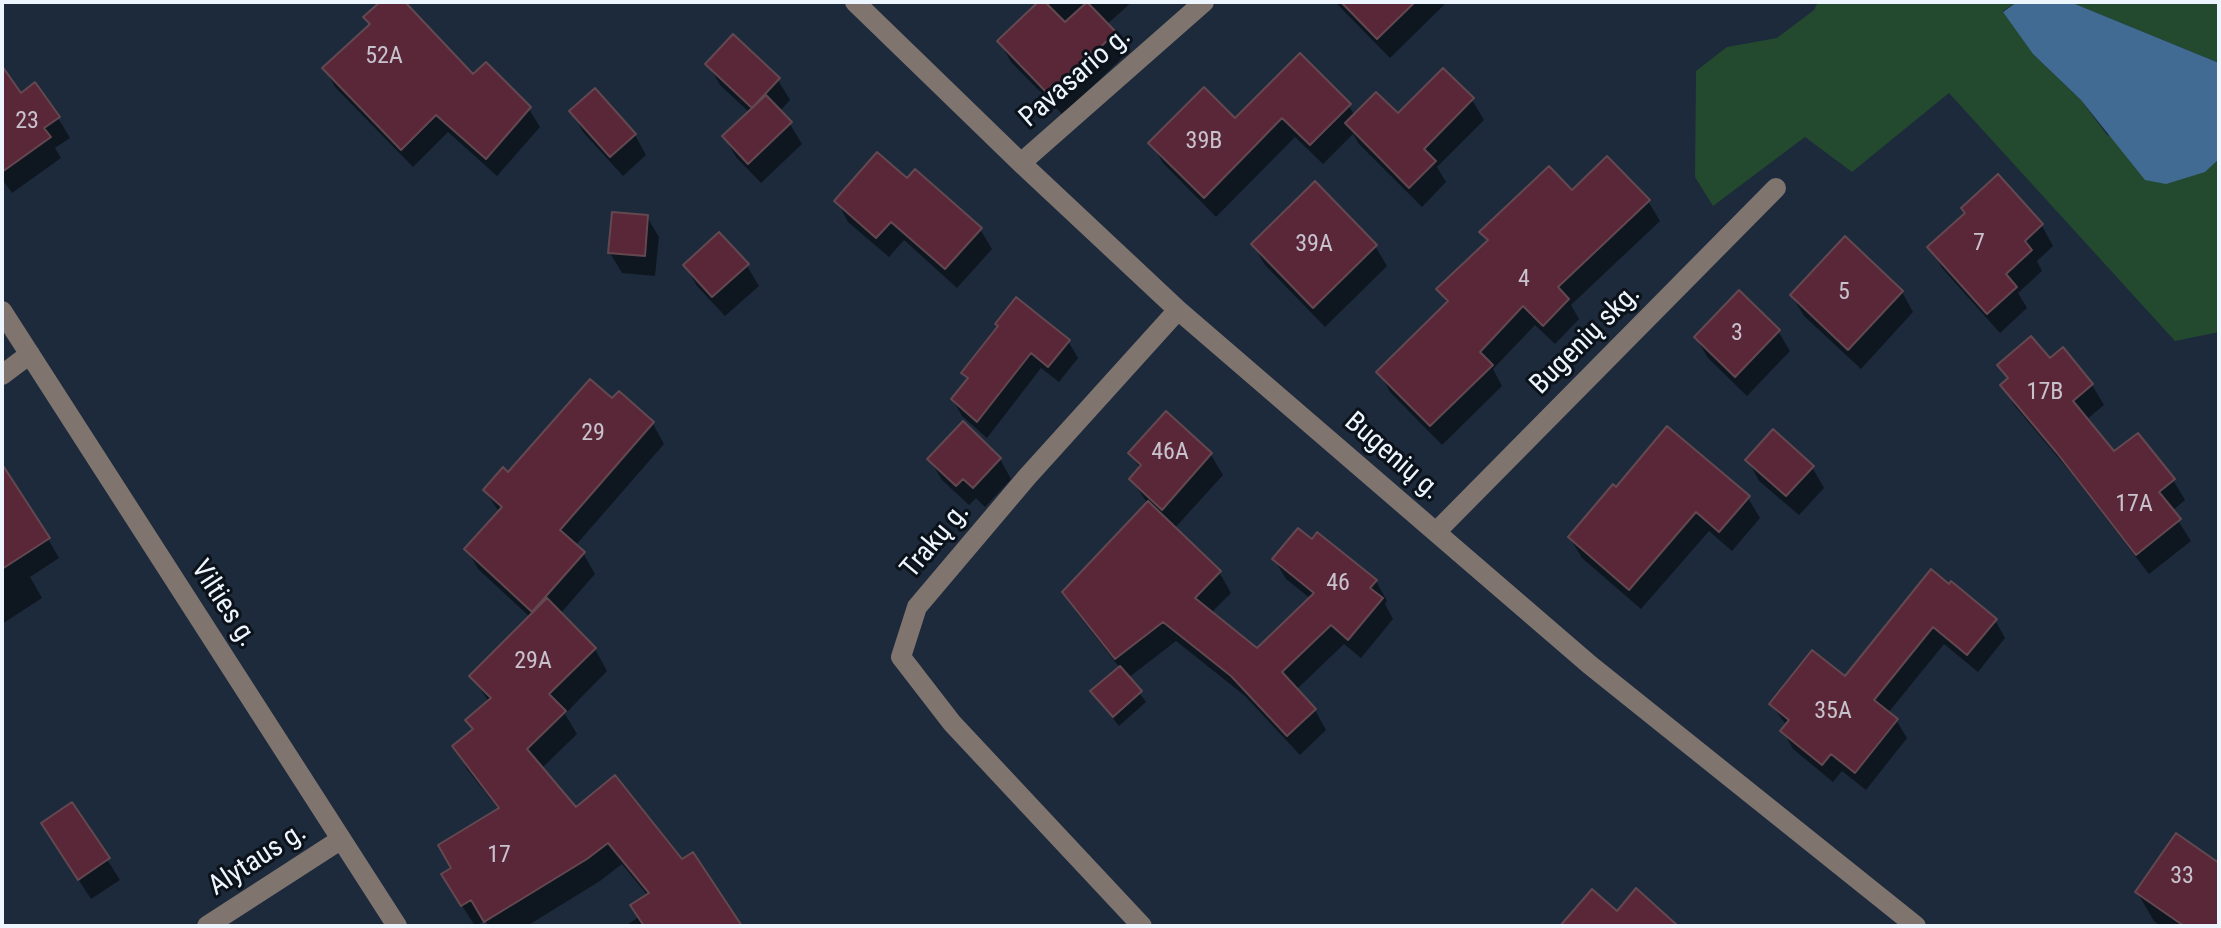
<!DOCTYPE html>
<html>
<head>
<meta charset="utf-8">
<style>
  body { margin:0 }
  #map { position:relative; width:2221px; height:928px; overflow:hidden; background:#1c2a3c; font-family:"Roboto Condensed",sans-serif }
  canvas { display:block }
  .frame { position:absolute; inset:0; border:4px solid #edf5fe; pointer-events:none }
</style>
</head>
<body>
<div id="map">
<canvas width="2221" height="928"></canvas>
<div class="frame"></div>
</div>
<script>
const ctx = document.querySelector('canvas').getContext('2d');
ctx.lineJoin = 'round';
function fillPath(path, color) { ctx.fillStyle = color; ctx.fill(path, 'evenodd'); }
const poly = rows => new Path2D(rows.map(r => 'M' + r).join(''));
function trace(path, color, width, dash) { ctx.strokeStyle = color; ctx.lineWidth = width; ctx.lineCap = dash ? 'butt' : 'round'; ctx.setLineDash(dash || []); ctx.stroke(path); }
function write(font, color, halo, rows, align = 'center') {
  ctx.font = font + ' "Roboto Condensed",sans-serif'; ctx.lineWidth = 6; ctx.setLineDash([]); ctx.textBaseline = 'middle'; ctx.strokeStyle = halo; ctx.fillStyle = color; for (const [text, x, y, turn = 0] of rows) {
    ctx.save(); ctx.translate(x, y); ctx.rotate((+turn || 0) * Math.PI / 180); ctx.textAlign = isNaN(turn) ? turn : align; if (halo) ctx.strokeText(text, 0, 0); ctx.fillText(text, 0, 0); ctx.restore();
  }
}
fillPath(poly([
  [1818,2,2017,2,2003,11,2033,54,2081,100,2107,135,2205,172,2219,159,2219,332,2175,341,1949,93,1852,172,1805,137,1713,206,1695,177,1696,71,1727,47,1777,38,1814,10],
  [2062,2,2219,2,2219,63,2075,4]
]), '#234a2f');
fillPath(poly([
  [2017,2,2075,4,2219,63,2219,159,2205,172,2166,184,2145,180,2081,100,2033,54,2003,12]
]), '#426b93');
fillPath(poly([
  [383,2,402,2,473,77,529,109,540,127,497,176,448,132,413,167,335,87,325,69,370,26,366,18],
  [1041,2,1132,2,1106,25,1126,54,1063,115,1011,62,1000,42],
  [1335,2,1447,2,1390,58],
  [1300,56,1349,106,1355,116,1398,116,1472,100,1484,120,1437,167,1446,182,1422,207,1359,144,1353,134,1323,164,1295,137,1216,217,1163,163,1151,143,1235,121],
  [708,64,778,80,790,100,779,112,790,124,802,144,761,183,736,157,724,136,750,113,720,85],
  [2,70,20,95,58,118,70,138,55,148,61,158,12,193,2,179],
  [572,112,635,135,646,155,623,176,583,132],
  [1998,177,2042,226,2053,246,2037,261,2042,271,2018,293,2027,308,2000,333,1942,268,1930,247,1966,214],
  [907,181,980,229,992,249,957,288,904,240,889,257,848,222,837,201],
  [1572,193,1648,201,1660,221,1571,305,1579,319,1555,344,1535,325,1493,369,1502,386,1442,445,1390,392,1379,372,1448,305,1439,289,1488,242,1482,232],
  [647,217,659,237,655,276,622,273,610,253],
  [719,235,747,266,759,286,725,316,697,286,685,265],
  [1253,245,1375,246,1387,266,1325,327,1265,265],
  [1902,292,1913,312,1861,369,1804,316,1792,296],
  [1778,331,1790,351,1747,396,1708,358,1696,338],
  [1068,341,1078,358,1059,382,1041,368,987,438,962,416,953,400,968,381,963,373],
  [2063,350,2092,385,2104,405,2086,420,2114,454,2173,480,2185,500,2172,511,2191,541,2149,574,2071,473,2014,405,2003,385,2008,381,1999,365,2049,361],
  [619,394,653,424,664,444,575,546,583,553,595,574,560,614,595,649,607,671,565,714,577,734,541,769,576,809,682,862,740,926,625,926,639,917,648,896,622,864,600,881,527,926,489,926,485,921,475,926,456,896,454,869,499,810,467,769,454,747,474,731,468,721,489,702,472,676,530,617,478,569,467,549,499,512,485,490],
  [1166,414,1211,455,1223,475,1174,529,1219,572,1231,593,1211,613,1257,650,1311,599,1286,579,1274,559,1376,581,1387,601,1385,604,1393,619,1361,658,1344,644,1296,690,1315,710,1326,730,1300,755,1245,696,1176,641,1128,678,1146,702,1119,726,1093,692,1120,668,1077,613,1065,593,1148,504,1131,479,1140,469,1131,453],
  [1000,459,1011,479,985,507,976,498,969,505,942,480,930,460],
  [1748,460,1812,467,1824,488,1799,515,1759,481],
  [2,479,48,539,59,558,30,577,42,598,2,624],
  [1748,498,1760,518,1732,551,1709,531,1641,609,1582,558,1570,538],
  [1949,587,1995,620,2005,638,1978,672,1944,644,1888,713,1896,720,1907,738,1866,790,1842,771,1833,782,1793,749,1783,731,1787,726,1771,704,1845,679],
  [72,804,120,880,91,899,55,843],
  [2219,865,2219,926,2161,926,2154,921,2137,892]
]), '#0007');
const building = poly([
  [380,2,405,2,473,74,486,62,531,107,486,159,436,115,401,150,322,68,370,24,363,17,380,2],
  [1038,2,1045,2,1065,22,1087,2,1116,32,1050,96,997,41,1038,2],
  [1341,2,1415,2,1377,39,1341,2],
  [733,34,780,78,752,108,705,64,733,34],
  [1300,53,1351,104,1310,145,1282,118,1204,198,1148,143,1204,87,1235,118,1300,53],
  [2,66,21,93,35,82,60,117,44,128,51,137,2,172,2,66],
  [1443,68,1474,98,1424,149,1436,161,1409,188,1345,123,1376,92,1398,113,1443,68],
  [595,88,636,134,610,157,569,111,595,88],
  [766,95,792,122,748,164,722,136,766,95],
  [877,152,907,178,915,169,982,228,945,269,891,222,876,238,834,201,877,152],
  [1607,156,1650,200,1558,287,1569,299,1543,326,1523,306,1480,352,1493,365,1430,426,1376,372,1448,301,1436,289,1488,240,1479,232,1549,166,1572,190,1607,156],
  [1998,174,2043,224,2025,241,2032,250,2006,274,2017,287,1987,314,1927,247,1965,213,1961,208,1998,174],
  [1315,181,1377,245,1313,308,1251,244,1315,181],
  [612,212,648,215,645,256,608,253,612,212],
  [719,232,749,264,712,297,683,265,719,232],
  [1845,236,1903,291,1848,350,1790,295,1845,236],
  [1739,290,1780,330,1735,377,1694,337,1739,290],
  [1016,297,1070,340,1048,367,1031,353,977,422,951,399,968,378,961,373,998,326,995,324,1016,297],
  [2031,336,2050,358,2063,347,2093,384,2073,401,2114,451,2138,433,2175,479,2159,492,2181,519,2136,555,2057,453,2000,385,2008,378,1997,365,2031,336],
  [590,379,612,398,619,391,654,422,560,530,585,552,532,612,464,549,502,507,483,490,503,467,508,472,590,379],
  [1166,411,1212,453,1162,510,1129,479,1141,465,1128,453,1166,411],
  [963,421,1001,458,973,488,963,479,956,486,927,459,963,421],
  [1667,426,1750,496,1719,532,1696,512,1629,590,1568,537,1613,484,1616,487,1667,426],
  [1773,429,1814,466,1786,496,1745,460,1773,429],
  [2,464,50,538,2,569,2,464],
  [1148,501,1221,571,1195,598,1257,648,1314,593,1272,559,1298,528,1312,539,1317,532,1377,580,1370,588,1383,598,1348,640,1331,625,1282,672,1316,709,1287,736,1231,676,1163,622,1115,659,1062,592,1148,501],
  [1931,569,1949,584,1951,581,1997,619,1967,655,1933,627,1874,700,1898,719,1855,773,1831,754,1822,765,1780,731,1789,720,1769,704,1812,650,1845,676,1931,569],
  [547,598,596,648,549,694,566,711,527,749,576,807,615,775,682,859,693,852,742,926,644,926,630,905,649,893,608,843,587,859,484,922,471,900,461,906,441,874,451,868,438,845,499,808,452,746,473,729,465,720,491,698,469,676,547,598],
  [1120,666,1142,691,1113,717,1090,691,1120,666],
  [72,802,110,858,78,880,41,823,72,802],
  [2176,833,2219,863,2219,926,2184,926,2135,892,2176,833],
  [1636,888,1678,926,1560,926,1592,889,1617,911,1636,888]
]);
fillPath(building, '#5a2739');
trace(building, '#634850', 2);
trace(poly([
  [855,2,1021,163,1178,310,1590,665,1916,926],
  [1021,163,1204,2],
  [2,311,397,926],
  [2,375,30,354],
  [1436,532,1776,188],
  [207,926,340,840],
  [1142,926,952,723,901,657,917,607,1027,477,1178,310]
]), '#80746f', 20);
write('24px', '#c8c2cd', null, [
  ["52A",384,57],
  ["23",27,122],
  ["39B",1204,142],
  ["7",1979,244],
  ["39A",1314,245],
  ["4",1524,280],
  ["5",1844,293],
  ["3",1737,334],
  ["17B",2045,393],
  ["29",593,434],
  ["46A",1170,453],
  ["17A",2134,505],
  ["46",1338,584],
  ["29A",533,662],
  ["35A",1833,712],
  ["17",499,856],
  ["33",2182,877]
]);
write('28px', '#edf5fe', '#0c121a', [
  ["Pavasario g.",1076,78,-41],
  ["Bugenių skg.",1586,340,-45],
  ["Bugenių g.",1392,457,41],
  ["Trakų g.",936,541,-50],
  ["Vilties g.",223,604,57],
  ["Alytaus g.",258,860,-33]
]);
</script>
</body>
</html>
